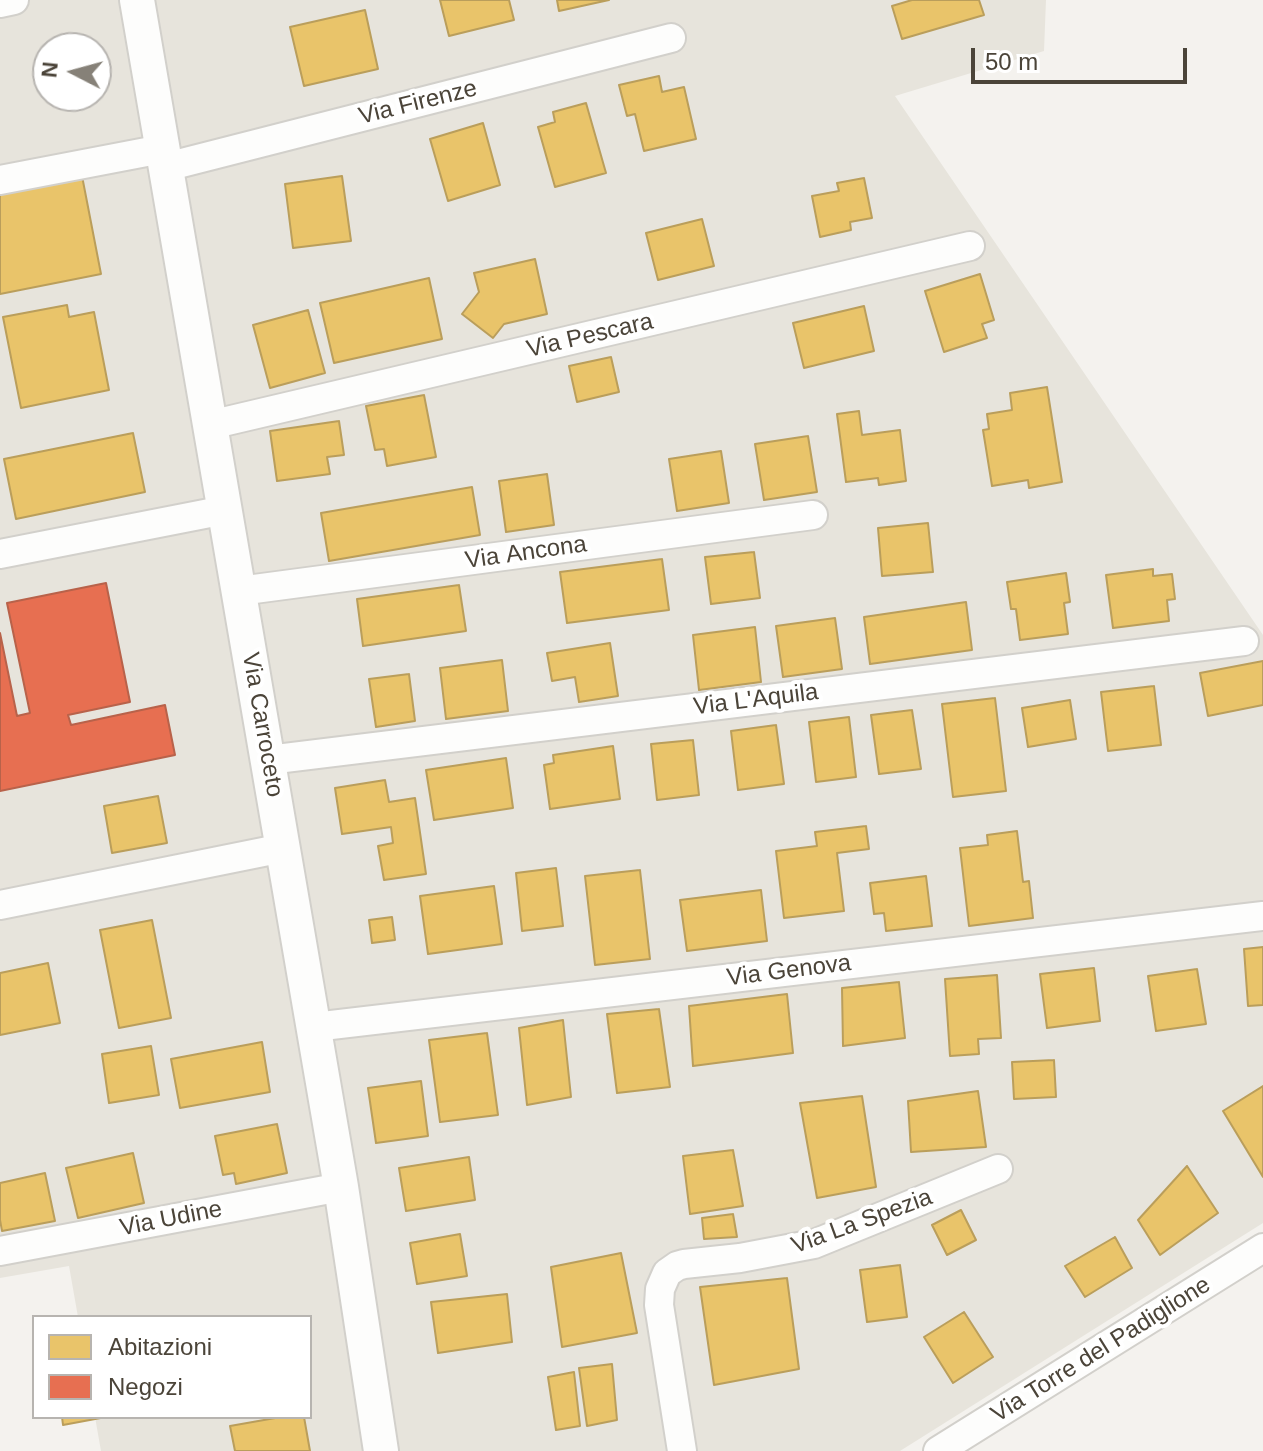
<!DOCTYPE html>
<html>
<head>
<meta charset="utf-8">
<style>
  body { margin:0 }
  #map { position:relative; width:1263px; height:1451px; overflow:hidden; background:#f4f2ee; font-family:Helvetica,sans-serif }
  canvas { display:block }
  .legend { position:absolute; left:32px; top:1315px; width:280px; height:104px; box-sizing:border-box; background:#fff; border:2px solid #b7b4b0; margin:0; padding:10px 14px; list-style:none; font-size:24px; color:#4b4439 }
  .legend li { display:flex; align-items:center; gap:16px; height:40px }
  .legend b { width:40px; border:2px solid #b7b4b0 }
  .north { position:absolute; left:32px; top:32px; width:80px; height:80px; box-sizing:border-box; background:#fff; border:2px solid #b7b4b0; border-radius:50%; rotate:276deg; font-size:22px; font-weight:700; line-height:32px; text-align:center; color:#4b4439 }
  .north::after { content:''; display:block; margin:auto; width:28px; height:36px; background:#868178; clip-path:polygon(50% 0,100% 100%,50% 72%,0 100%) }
  .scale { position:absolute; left:971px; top:48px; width:216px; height:36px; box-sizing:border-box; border:4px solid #4b4439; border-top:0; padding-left:10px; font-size:24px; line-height:28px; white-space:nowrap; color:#4b4439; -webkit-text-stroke:6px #fff; paint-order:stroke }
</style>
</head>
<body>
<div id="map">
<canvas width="1263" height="1451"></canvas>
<ul class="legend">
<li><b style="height:22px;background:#e9c46a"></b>Abitazioni</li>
<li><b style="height:22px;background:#e76f51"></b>Negozi</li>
</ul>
<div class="north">N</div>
<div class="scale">50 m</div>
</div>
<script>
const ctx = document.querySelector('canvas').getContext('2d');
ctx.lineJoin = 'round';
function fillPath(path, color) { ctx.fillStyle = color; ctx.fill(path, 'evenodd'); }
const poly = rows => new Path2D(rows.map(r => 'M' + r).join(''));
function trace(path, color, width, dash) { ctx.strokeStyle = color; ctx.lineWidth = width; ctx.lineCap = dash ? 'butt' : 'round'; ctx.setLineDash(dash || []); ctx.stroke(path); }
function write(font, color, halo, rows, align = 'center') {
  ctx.font = font + ' Helvetica,sans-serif'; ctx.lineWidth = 8; ctx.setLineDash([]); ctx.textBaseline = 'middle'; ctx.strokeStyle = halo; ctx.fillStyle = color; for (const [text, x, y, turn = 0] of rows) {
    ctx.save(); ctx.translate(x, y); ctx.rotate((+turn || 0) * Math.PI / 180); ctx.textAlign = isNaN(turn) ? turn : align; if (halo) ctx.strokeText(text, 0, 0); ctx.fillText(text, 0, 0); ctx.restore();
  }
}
fillPath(poly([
  [0,0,1046,0,1044,51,895,96,1263,635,1263,1223,900,1451,101,1451,95,1417,310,1417,310,1317,78,1317,69,1266,0,1278],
  [48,48,96,48,96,96,48,96]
]), '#e7e4dc');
const homes = poly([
  [440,0,509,0,514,20,449,36,440,0],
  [557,0,609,0,559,11,557,0],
  [912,0,979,0,984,15,902,39,892,6,912,0],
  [365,10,378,69,304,86,290,27,365,10],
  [659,76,662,92,684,87,696,139,644,151,635,114,627,116,619,85,659,76],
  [586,103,606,173,555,187,538,127,555,122,553,112,586,103],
  [483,123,500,185,448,201,430,139,483,123],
  [82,176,101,274,0,294,0,192,82,176],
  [342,176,351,241,293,248,285,184,342,176],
  [864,178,872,218,850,222,851,230,820,237,812,196,839,191,837,183,864,178],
  [702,219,714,266,658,280,646,233,702,219],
  [535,259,547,314,504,324,493,338,462,314,479,292,474,273,535,259],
  [980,274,994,320,982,324,987,338,944,352,925,291,980,274],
  [429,278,442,339,334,363,320,303,429,278],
  [67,305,69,317,94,312,109,390,21,408,3,317,67,305],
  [864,306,874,351,804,368,793,323,864,306],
  [308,310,325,373,270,388,253,325,308,310],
  [611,357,619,392,577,402,569,366,611,357],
  [1047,387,1062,482,1029,488,1028,480,992,486,983,430,989,429,987,414,1012,410,1010,393,1047,387],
  [424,395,436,457,387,466,384,449,375,450,366,406,424,395],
  [859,411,862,435,900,430,906,481,879,485,878,478,846,482,837,414,859,411],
  [339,421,344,455,327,457,330,474,277,481,270,431,339,421],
  [133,433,145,492,16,519,4,459,133,433],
  [808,436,817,492,764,500,755,444,808,436],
  [721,451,729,503,677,511,669,459,721,451],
  [547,474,554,525,506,532,499,481,547,474],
  [472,487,480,535,329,561,321,513,472,487],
  [928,523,933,572,882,576,878,528,928,523],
  [754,552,760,598,711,604,705,557,754,552],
  [662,559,669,610,567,623,560,572,662,559],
  [1153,569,1153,576,1172,574,1175,599,1167,600,1169,621,1113,628,1106,575,1153,569],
  [1066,573,1070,602,1064,603,1068,634,1020,640,1016,609,1011,609,1007,582,1066,573],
  [459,585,466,631,363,646,357,599,459,585],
  [966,602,972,650,870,664,864,617,966,602],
  [835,618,842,669,783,677,776,626,835,618],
  [755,627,761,682,699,690,693,635,755,627],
  [610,643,618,696,579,702,575,677,552,681,547,653,610,643],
  [502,660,508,711,446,719,440,668,502,660],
  [1263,661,1263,705,1208,716,1200,673,1263,661],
  [409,674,415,721,376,727,369,679,409,674],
  [1154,686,1161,745,1108,751,1101,692,1154,686],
  [995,698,1006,791,953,797,942,704,995,698],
  [1070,700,1076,739,1028,747,1022,708,1070,700],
  [912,710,921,769,879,774,871,715,912,710],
  [849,717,856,777,816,782,809,722,849,717],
  [776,725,784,784,738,790,731,731,776,725],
  [693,740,699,795,657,800,651,744,693,740],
  [613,746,620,799,550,809,544,765,554,763,553,755,613,746],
  [506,758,513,808,434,820,426,770,506,758],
  [385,780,389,802,415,798,426,874,384,880,378,846,393,843,391,827,342,834,335,788,385,780],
  [158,796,167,843,112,853,104,806,158,796],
  [866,826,869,849,837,853,844,911,784,918,776,851,817,846,815,832,866,826],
  [1017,831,1023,882,1029,881,1033,918,969,926,960,848,988,845,987,835,1017,831],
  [556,868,563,926,522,931,516,873,556,868],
  [640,870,650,959,595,965,585,876,640,870],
  [926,876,932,926,886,931,884,913,874,914,870,883,926,876],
  [494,886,502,944,428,954,420,896,494,886],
  [761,890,767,941,687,951,680,900,761,890],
  [392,917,395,940,372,943,369,920,392,917],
  [152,920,171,1018,119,1028,100,930,152,920],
  [1263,947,1263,1005,1248,1006,1244,949,1263,947],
  [48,963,60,1023,0,1035,0,973,48,963],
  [1094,968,1100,1021,1047,1028,1040,974,1094,968],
  [1197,969,1206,1024,1156,1031,1148,976,1197,969],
  [997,975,1001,1038,978,1039,979,1054,950,1056,945,979,997,975],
  [899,982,905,1038,843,1046,842,988,899,982],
  [787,994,793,1053,693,1066,689,1006,787,994],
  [659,1009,670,1087,617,1093,607,1014,659,1009],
  [563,1020,571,1097,527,1105,519,1028,563,1020],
  [487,1033,498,1115,440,1122,429,1040,487,1033],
  [262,1042,270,1092,180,1108,171,1059,262,1042],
  [151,1046,159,1095,109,1103,102,1054,151,1046],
  [1054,1060,1056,1097,1014,1099,1012,1062,1054,1060],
  [421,1081,428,1136,376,1143,368,1088,421,1081],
  [1263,1086,1263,1177,1223,1111,1263,1086],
  [978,1091,986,1147,911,1152,908,1101,978,1091],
  [862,1096,876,1187,817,1198,800,1103,862,1096],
  [277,1124,287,1173,236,1184,234,1173,223,1175,215,1136,277,1124],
  [733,1150,743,1206,690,1214,683,1156,733,1150],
  [133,1153,144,1203,78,1218,66,1168,133,1153],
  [469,1157,475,1200,406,1211,399,1168,469,1157],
  [1187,1166,1218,1213,1160,1255,1138,1220,1187,1166],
  [45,1173,55,1221,2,1231,0,1220,0,1183,45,1173],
  [961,1210,976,1240,947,1255,932,1225,961,1210],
  [733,1214,737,1237,704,1239,702,1218,733,1214],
  [460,1234,467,1276,417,1284,410,1243,460,1234],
  [1115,1237,1132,1268,1085,1297,1065,1266,1115,1237],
  [621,1253,637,1333,562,1347,551,1267,621,1253],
  [900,1265,907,1317,867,1322,860,1270,900,1265],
  [787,1278,799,1369,714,1385,700,1287,787,1278],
  [507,1294,512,1342,438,1353,431,1302,507,1294],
  [964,1312,993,1357,953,1383,924,1337,964,1312],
  [612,1364,617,1420,587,1426,579,1368,612,1364],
  [574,1372,580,1426,556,1430,548,1377,574,1372],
  [62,1417,106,1417,63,1425,62,1417],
  [281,1417,304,1417,310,1451,235,1451,230,1426,281,1417]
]);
fillPath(homes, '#e9c46a');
trace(homes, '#ba9e5b', 2);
const shops = poly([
  [106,583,130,702,68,715,71,725,165,705,175,755,0,791,0,633,17,716,30,713,7,603,106,583]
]);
fillPath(shops, '#e76f51');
trace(shops, '#b8624a', 2);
const minor = poly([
  [0,3,14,0],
  [166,167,671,38],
  [0,180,162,149],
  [210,425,970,246],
  [0,554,225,510],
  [239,591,813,515],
  [268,760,1244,641],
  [0,905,283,848],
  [314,1027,1263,916],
  [0,1251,341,1187],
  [682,1451,659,1305,660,1289,667,1273,677,1266,684,1264,740,1258,814,1244,998,1169],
  [938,1451,1263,1248]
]);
const tertiary = poly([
  [137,0,341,1187,381,1451]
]);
trace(minor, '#d2d0cb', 32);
trace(tertiary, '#d2d0cb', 38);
trace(minor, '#fdfdfc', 28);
trace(tertiary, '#fdfdfc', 34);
write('24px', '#4b4439', '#fff', [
  ["Via Firenze",418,103,-14],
  ["Via Pescara",590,336,-13],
  ["Via Ancona",526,553,-8],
  ["Via L'Aquila",756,700,-7],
  ["Via Carroceto",262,725,80],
  ["Via Genova",789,971,-7],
  ["Via Udine",171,1219,-11],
  ["Via La Spezia",862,1222,-20],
  ["Via Torre del Padiglione",1101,1350,-32]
]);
</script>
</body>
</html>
